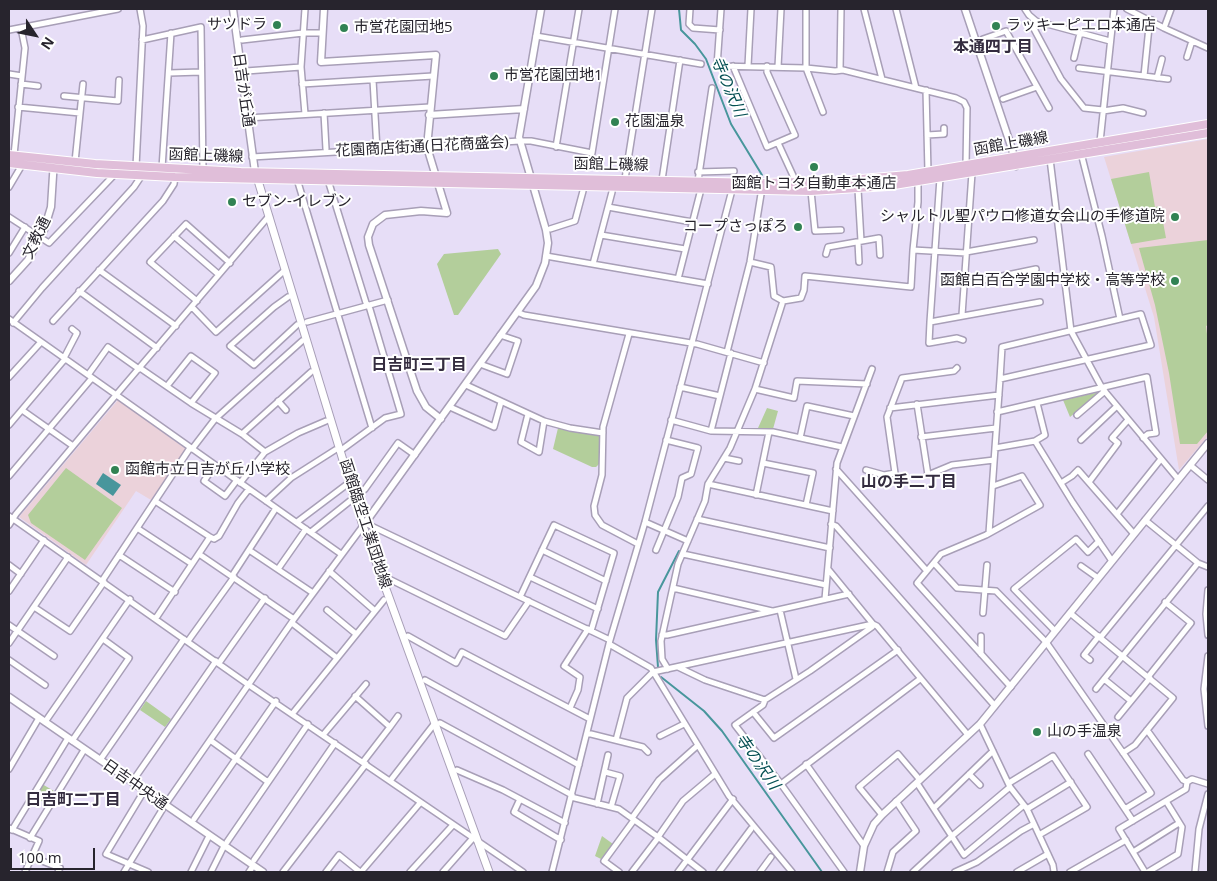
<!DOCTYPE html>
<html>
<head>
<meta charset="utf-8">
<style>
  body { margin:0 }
  #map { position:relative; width:1217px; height:881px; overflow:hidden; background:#e7def7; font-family:"Open Sans",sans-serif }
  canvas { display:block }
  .frame { position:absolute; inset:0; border:10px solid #27242d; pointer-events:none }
  .north { position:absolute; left:10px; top:10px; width:50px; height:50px; -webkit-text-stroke:4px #fff; paint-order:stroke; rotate:124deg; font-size:14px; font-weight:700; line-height:20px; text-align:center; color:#27242d }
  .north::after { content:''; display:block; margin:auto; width:18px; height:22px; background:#27242d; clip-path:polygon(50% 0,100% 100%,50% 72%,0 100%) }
  .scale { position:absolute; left:10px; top:848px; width:85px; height:22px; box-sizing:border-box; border:2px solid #27242d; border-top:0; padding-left:6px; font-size:15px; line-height:18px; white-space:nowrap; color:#27242d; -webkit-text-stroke:4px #fff; paint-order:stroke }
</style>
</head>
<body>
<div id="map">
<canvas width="1217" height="881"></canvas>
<div class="frame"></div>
<div class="north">N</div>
<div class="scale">100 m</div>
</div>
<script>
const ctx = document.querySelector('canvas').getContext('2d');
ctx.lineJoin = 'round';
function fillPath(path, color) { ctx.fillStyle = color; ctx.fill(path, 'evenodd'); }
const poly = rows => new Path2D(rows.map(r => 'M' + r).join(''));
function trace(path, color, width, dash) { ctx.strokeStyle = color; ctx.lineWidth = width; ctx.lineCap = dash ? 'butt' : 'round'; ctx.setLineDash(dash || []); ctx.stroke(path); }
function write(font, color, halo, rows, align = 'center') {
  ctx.font = font + ' "Open Sans","Noto Sans JP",sans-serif'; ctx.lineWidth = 4; ctx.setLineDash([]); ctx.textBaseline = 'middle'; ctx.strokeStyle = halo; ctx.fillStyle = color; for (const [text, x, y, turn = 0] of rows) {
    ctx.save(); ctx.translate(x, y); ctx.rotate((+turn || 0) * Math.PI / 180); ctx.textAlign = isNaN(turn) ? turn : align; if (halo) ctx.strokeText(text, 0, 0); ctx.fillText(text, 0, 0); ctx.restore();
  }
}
fillPath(poly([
  [1208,139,1208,436,1179,470,1154,317,1104,157],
  [118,400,186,449,151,500,136,491,86,565,19,517]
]), '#ebd2da');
fillPath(poly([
  [1149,172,1155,207,1160,206,1166,238,1131,244,1111,179],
  [1208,240,1208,325,1206,326,1208,342,1208,431,1197,444,1180,444,1169,373,1155,305,1139,248],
  [498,249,501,254,458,315,454,315,437,264,444,254],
  [1100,392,1070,417,1063,400],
  [767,408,778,411,773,429,758,428],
  [558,428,600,436,599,464,596,467,592,467,553,449],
  [66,468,122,508,85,560,31,523,28,515],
  [146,701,171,719,165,727,140,710],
  [42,784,54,791,46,804,34,796],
  [602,836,613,844,601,859,595,856]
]), '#b3ce9b');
fillPath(poly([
  [103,473,121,485,113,496,96,484]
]), '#48969c');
trace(poly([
  [679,9,681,30,695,44,706,59,731,124,762,175],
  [658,667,656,640,658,592,679,551],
  [661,677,704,711,722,731,822,872]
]), '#48969c', 2);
const minor = poly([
  [305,9,301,67,305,114],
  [690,9,689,24,693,28,720,30],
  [721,9,717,66,806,68,835,71,843,70,956,98,964,102,967,108,966,165],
  [806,9,806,68,823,112],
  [864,9,882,79],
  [896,9,916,88],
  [1025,9,1029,15,1036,21,1110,41],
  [1127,9,1164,28,1208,48],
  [1036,21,1033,27,1061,79,1084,108,1103,110],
  [1164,28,1171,9],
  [9,30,118,9],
  [536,36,701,64],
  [983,39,1006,31,1049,108],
  [142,40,201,27,203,170],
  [242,40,303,33,322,33],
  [1187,57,1192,41],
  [1074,58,1080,33],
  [733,66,767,147,795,135,767,72,767,66],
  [748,66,751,9],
  [778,67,781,9],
  [1079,68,1168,79],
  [840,70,841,9],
  [246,71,301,67],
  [169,73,201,72],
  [9,74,22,76],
  [1144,76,1149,27,1152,20],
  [1157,78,1162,59],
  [373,80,377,150],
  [21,84,38,86],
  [302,84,433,76],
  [926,90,928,172],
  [64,96,118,101,119,80],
  [1003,99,1037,87],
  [18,107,80,113],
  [1103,111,1123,108,1143,113],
  [324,113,326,149],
  [247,118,430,107],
  [927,135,944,134,944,128],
  [1100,142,1114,9],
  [778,143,796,182],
  [556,147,579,9],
  [1081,153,1102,236,1120,319],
  [14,155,25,48,21,28],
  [252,157,520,141,531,141,592,153,615,9],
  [1050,159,1071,331,1102,388,1178,479],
  [75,162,83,84],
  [136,167,143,26,140,9],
  [162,168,171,33],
  [698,172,734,171],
  [297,179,372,428],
  [625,179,652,9],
  [328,180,367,306],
  [662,180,680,60],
  [698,181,712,88],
  [9,187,22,165],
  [858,189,861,241],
  [811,191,815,231,841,230],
  [608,207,692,222],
  [9,217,49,243,115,174],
  [550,229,575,221,583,191],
  [601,235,685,249],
  [174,236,217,273],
  [858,242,859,262],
  [913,250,966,253],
  [966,252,1034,240],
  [9,253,25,227],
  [826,254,828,247,879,238,880,255],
  [546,256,708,284],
  [750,262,771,267,774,296,783,301,801,298,804,290,805,276,911,287,913,250,918,202,918,182],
  [593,264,612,192],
  [99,270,176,326],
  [678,279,701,189],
  [964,284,1036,269],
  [79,291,157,348],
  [288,297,274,307,230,346,254,365,297,325],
  [197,301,150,262,186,224,230,263],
  [192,307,216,332,285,270],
  [517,312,524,315,697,344,764,363],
  [962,315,972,173],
  [9,319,341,554],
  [53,321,163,201,174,184,175,177],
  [307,322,388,300],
  [930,322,940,178],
  [13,323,42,288,134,187,142,175],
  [629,334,603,427,602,475,594,506,595,515,602,525,638,544],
  [963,340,957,338,929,343,930,322,1040,302],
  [727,352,750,262,762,188],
  [64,358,77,333,72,329],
  [480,364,507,374,518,341,500,335],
  [140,368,191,403,242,434,265,452],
  [88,375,108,347,139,369],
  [9,377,41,342],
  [466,385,544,421,570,428,603,433],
  [167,386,191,356,215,373,191,403],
  [680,387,720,396],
  [755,389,794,398,797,381,867,384],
  [278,401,286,410],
  [917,404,928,475,952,465,994,460],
  [450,407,494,427,501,402],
  [890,408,999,395],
  [22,410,73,446],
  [997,412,1147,377,1156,433,1148,434,1143,438],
  [528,414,521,442,539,452,544,421],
  [1077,415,1105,391],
  [671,420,711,431,773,432,842,447],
  [9,425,65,359],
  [711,431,731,353],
  [242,434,311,372],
  [921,437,996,428],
  [800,438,807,406,854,416],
  [1081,440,1117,406],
  [1035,441,1073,503,1112,561],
  [995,448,1035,441,1045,435,1037,403],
  [192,449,215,419,302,341],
  [340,451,385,418,401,414,369,306],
  [724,458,739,461],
  [763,463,813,473,806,505],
  [215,465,204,481,225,496,237,480],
  [1190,465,1208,480],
  [836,469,927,571],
  [866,470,884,475,895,473,887,417,902,378,954,371,957,368],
  [9,476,92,378],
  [1089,482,1118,443,1112,438,1128,420],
  [240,483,265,452,298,433,326,421],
  [1061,483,1072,476,1078,470,1134,534],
  [708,484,833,511],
  [993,486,1022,476,1040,505,986,535,941,554,917,583,1011,687],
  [756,495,769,432],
  [155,501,210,537,156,618],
  [266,501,291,478,335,450],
  [1117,514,1161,459],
  [9,516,246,683,523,872],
  [697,519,830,548],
  [1145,520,1198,563,1208,567],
  [297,522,350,482],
  [645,522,688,541],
  [365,523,610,640],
  [831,524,836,526,995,706],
  [9,525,16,514,116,395,269,216],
  [137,528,192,564],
  [311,532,365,489,398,443,415,455],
  [989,533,995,448,1000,379,1002,347,1141,314,1151,345,1000,379],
  [210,537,214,539,219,536,238,503,249,489],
  [249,550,313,593],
  [542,550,606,581],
  [656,550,678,497,682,478,691,474,698,448,666,440],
  [199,554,294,619],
  [683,554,826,585],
  [119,555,175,592],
  [934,563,957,588,996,591,1046,642,1151,793,1125,809],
  [9,565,21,574],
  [1081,566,1098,578],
  [278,569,306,529],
  [828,569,873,624,877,626,968,735],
  [329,571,375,611],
  [232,576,276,508],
  [530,577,598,609],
  [387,578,505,636,529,601],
  [102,581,190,448],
  [673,588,772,611],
  [1208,590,1206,614,1208,635],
  [9,591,44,540],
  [520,597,554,525,614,553,591,631],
  [825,599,837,463,872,369],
  [34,607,70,631,104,582],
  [327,610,356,634],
  [780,610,796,679],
  [983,613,987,565],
  [1070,613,1173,698,1135,745,1123,753],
  [292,623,337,658],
  [9,625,54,656],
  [1055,631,1014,589,1076,539,1088,552,1099,541],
  [662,635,667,635,849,594],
  [408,636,456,663,462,652,590,719],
  [1100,638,1208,506],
  [188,641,234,577],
  [9,643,68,557],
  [609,644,651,668,729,796,792,872],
  [981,654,981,636],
  [1208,656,1204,689,1208,726],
  [9,660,45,685],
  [1090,660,1084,655,1099,636],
  [219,663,265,598],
  [678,667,705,680,765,700],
  [668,669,662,659,661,641,678,564,705,501,708,484,730,448,755,389,783,301],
  [1148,677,1191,623,1165,602],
  [1104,679,1131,701],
  [425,680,579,765],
  [1096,689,1198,563],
  [355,696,390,727,363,762],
  [570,708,578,690,580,677,564,666,588,629],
  [753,712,774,738,898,650],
  [293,713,384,600],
  [1118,717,1150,678],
  [45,722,130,599],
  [440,723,572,795],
  [980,724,1010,787,1027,809,1053,865,1054,872],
  [390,727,398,716],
  [587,733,643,747,648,752],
  [323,735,366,684],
  [660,736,684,724],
  [210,740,268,782],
  [616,740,627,698,653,672,873,624],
  [72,741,129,658,103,639],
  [1088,754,1133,821],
  [100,760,184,639],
  [806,764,864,846],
  [9,769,39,718],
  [457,770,503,790,565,823],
  [605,772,620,776,611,807],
  [969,774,980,785],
  [390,781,435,723],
  [132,782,216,661],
  [1187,782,1192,779,1208,784],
  [917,783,964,855,1024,805],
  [1009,783,1053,756,1087,807,1039,835],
  [781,784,920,679],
  [141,796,106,854,148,872],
  [571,797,619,809,658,837,703,872],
  [520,799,514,812,561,840],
  [597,804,608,755],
  [165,805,294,619,363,526],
  [934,808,993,751],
  [1027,809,1071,782],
  [882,815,859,787,898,754,920,780],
  [632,818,659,780,697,746],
  [194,819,276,701],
  [9,828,39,841,25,872],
  [12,830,68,738],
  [658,837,683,801,715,774],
  [30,838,84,750],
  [227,842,308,724],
  [1133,852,1179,823],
  [32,857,60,868,58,872],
  [254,860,335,743],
  [124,872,162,810],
  [191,872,209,836],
  [211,872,224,846],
  [249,872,253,866],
  [283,872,366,764],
  [326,872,339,855,360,872],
  [361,872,420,803],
  [410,872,453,825],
  [443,872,473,838],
  [552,872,610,640,645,522,732,190],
  [619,872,604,861,634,820],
  [632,872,658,838],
  [678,872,733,799],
  [719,872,751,829],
  [760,872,771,857],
  [844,872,781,784,735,725,763,705,765,700,810,671,872,627,873,624],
  [887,872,893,852,916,831,896,801],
  [913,872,952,836,1010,787],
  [955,872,977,862,1021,831,1034,824],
  [1017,872,1048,854],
  [1070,872,1126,840],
  [1145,872,1119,829,1186,789,1187,782,1183,780,1147,730],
  [1148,872,1178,854,1182,827,1166,801],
  [1195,872,1199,829,1208,794]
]);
const tertiary = poly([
  [233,9,255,172],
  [324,9,321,62,436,55,427,147,447,213,421,211,385,215,373,224,368,237,369,245,417,391,426,407,441,419],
  [965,9,1012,149,1016,166],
  [429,115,524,109],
  [9,281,28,260,44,230,51,207,54,160],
  [363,526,536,286,545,263,548,243,546,230,519,137,541,9],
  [9,697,263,872],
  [860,872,864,846,874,824,882,815,980,724,1208,443]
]);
const secondary = poly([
  [256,174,363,526,489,872]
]);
const primary = poly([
  [9,155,95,164,241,172,762,183,839,181,908,175,1208,124],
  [9,163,97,173,175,177,811,191,888,186,1208,133]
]);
trace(minor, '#a89fb7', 8);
trace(tertiary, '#a89fb7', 9);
trace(secondary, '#a89fb7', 9);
trace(primary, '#fff', 10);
trace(minor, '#fff', 5);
trace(tertiary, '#fff', 6);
trace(secondary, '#fff', 7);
trace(primary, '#e0bed9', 8);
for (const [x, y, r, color] of [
  [277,25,5,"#318253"],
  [996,26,5,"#318253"],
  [344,28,5,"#318253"],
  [494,76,5,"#318253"],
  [615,122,5,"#318253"],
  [814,167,5,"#318253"],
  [232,202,5,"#318253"],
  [1175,217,5,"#318253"],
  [798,227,5,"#318253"],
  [1175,281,5,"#318253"],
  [115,470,5,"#318253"],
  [1037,732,5,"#318253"]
]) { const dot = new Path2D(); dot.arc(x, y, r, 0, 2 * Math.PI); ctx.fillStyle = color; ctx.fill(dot); trace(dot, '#fff', 2); }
write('15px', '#27242d', '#fff', [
  ["サツドラ",267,25,"right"],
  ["ラッキーピエロ本通店",1006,26],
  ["市営花園団地5",354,28],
  ["市営花園団地1",504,76],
  ["花園温泉",625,122],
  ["函館トヨタ自動車本通店",814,184,"center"],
  ["セブン-イレブン",242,202],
  ["シャルトル聖パウロ修道女会山の手修道院",1165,217,"right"],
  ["コープさっぽろ",788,227,"right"],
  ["函館白百合学園中学校・高等学校",1165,281,"right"],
  ["函館市立日吉が丘小学校",125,470],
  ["山の手温泉",1047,732]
], 'left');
write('15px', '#27242d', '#fff', [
  ["日吉が丘通",243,90,82],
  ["函館上磯線",1011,144,-10],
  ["花園商店街通(日花商盛会)",422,147,-3],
  ["函館上磯線",206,156,2],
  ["函館上磯線",611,165,1],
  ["文教通",37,238,-64],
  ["函館臨空工業団地線",365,524,72],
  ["日吉中央通",135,785,35]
]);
write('bold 16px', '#342c3f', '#fff', [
  ["本通四丁目",993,47],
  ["日吉町三丁目",419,365],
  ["山の手二丁目",909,482],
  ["日吉町二丁目",73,800]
]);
write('italic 16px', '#065054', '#fff', [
  ["寺の沢川",728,87,67],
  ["寺の沢川",757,762,55]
]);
</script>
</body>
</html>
